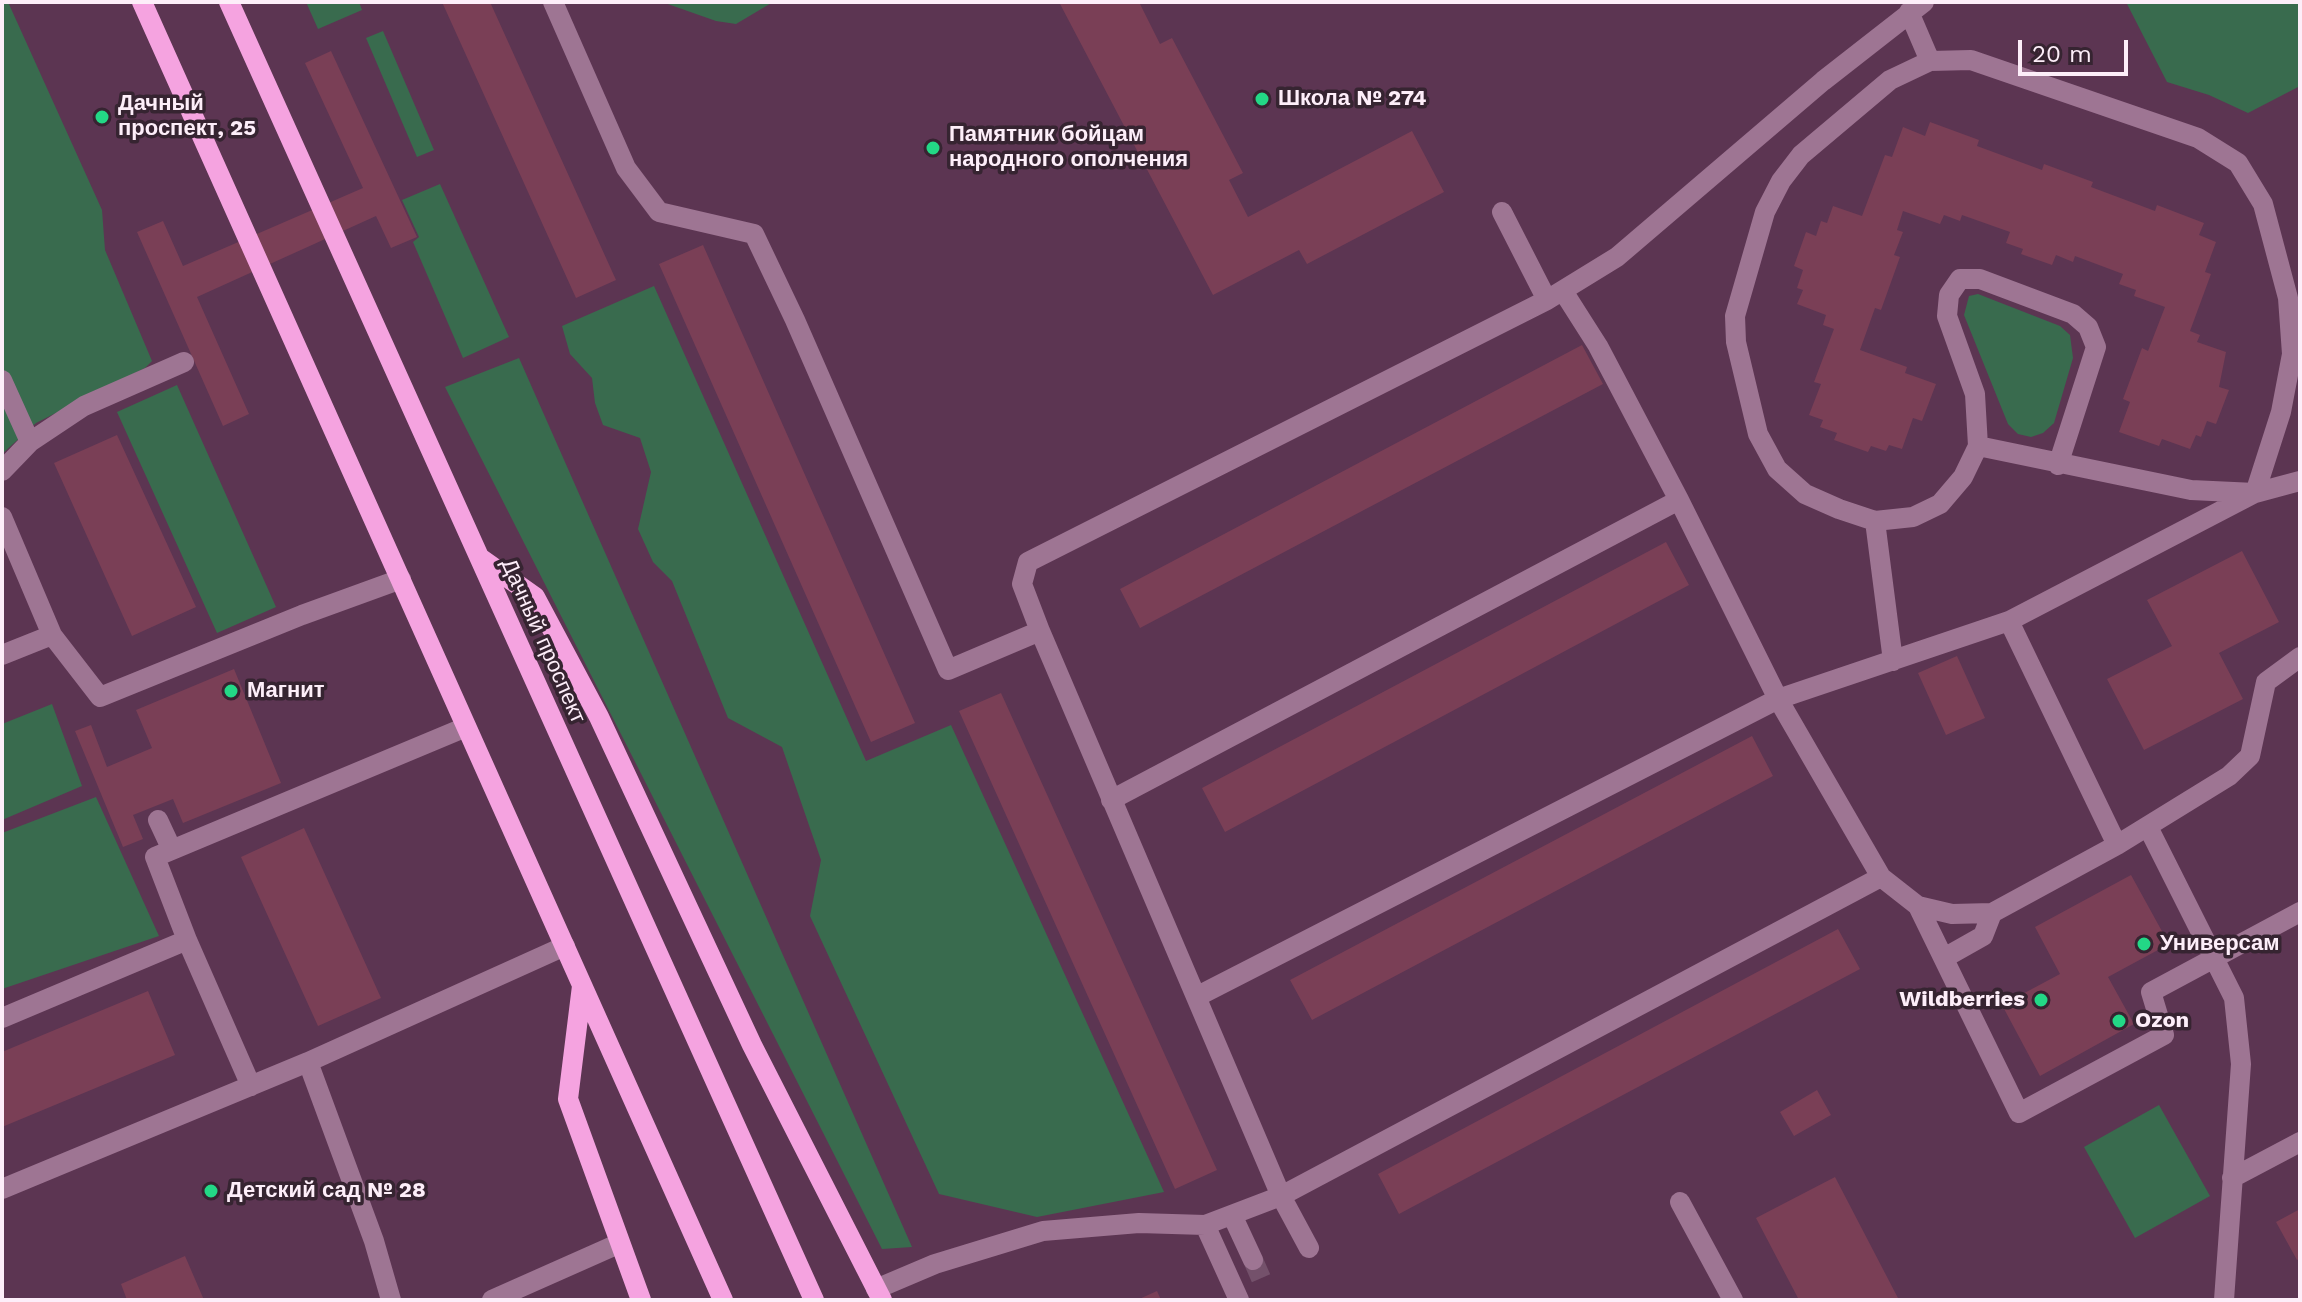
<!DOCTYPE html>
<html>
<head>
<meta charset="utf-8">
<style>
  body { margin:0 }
  #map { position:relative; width:2302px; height:1302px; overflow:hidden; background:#5c3552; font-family:"Work Sans",sans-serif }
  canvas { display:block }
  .frame { position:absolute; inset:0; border:4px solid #fdeef9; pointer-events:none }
  .scale { position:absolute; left:2018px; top:40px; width:110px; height:36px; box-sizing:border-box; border:4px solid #fdeef9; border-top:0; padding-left:10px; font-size:24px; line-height:28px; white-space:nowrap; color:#fdeef9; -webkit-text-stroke:6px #362431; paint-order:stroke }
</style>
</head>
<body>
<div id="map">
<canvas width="2302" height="1302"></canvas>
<div class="frame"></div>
<div class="scale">20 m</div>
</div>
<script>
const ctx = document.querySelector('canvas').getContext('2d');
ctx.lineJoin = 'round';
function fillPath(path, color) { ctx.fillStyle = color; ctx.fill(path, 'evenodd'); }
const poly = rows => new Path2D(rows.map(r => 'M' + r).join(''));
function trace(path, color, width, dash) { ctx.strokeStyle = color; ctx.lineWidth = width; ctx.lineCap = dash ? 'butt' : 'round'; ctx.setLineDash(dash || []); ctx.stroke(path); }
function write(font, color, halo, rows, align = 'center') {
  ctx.font = font + ' "Work Sans",sans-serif'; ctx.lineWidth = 7; ctx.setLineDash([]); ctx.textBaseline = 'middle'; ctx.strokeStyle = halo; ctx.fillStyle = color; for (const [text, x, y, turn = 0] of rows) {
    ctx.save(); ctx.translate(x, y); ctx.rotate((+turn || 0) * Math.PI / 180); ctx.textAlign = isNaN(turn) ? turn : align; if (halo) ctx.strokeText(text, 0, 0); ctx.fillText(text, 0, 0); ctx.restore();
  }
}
fillPath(poly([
  [2,2,8,2,102,210,105,250,152,361,145,368,36,423,2,454],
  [306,2,359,2,362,10,318,29],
  [662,2,773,2,736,24,716,21],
  [2126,2,2300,2,2300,86,2248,113,2209,95,2167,82],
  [383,31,434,150,417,157,366,38],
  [440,184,509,337,463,358,413,242,419,237,402,200],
  [654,286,866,761,951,725,1164,1192,1037,1217,939,1194,810,916,821,860,782,747,728,718,672,581,653,562,638,529,651,472,640,438,603,425,595,403,592,378,570,354,562,326],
  [1978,294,2060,326,2070,335,2073,358,2054,423,2043,433,2031,437,2018,434,2008,424,1964,315,1969,296],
  [519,358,912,1247,882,1249,445,387],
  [177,385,276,607,217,633,117,412],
  [52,704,82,786,2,820,2,724],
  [96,797,159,936,2,989,2,833],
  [2159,1105,2210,1196,2135,1238,2084,1147]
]), '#396b4e');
fillPath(poly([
  [442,2,490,2,616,280,576,298],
  [1059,2,1139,2,1160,44,1172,38,1243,173,1229,180,1248,217,1412,131,1444,192,1307,264,1299,250,1213,295],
  [331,51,417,237,391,248,376,216,197,297,249,414,223,426,137,232,163,221,183,266,363,188,305,63],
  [1930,122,1979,140,1977,146,2042,170,2044,164,2093,182,2091,187,2155,211,2157,205,2204,223,2199,235,2216,242,2205,272,2211,274,2190,331,2200,335,2197,342,2226,352,2219,387,2229,390,2216,424,2207,421,2201,437,2196,435,2190,449,2162,439,2159,446,2119,432,2130,402,2123,399,2142,348,2148,351,2165,307,2134,296,2136,290,2119,284,2123,274,2075,256,2073,262,2056,255,2052,265,2021,254,2023,249,2006,243,2010,232,1962,215,1960,221,1944,215,1940,224,1903,211,1897,230,1903,232,1894,255,1900,257,1881,310,1875,308,1860,350,1907,367,1905,373,1936,384,1922,421,1913,418,1902,449,1889,445,1886,451,1871,446,1868,452,1834,440,1837,433,1820,427,1823,420,1809,415,1821,384,1814,382,1834,329,1823,325,1826,315,1797,304,1803,290,1797,288,1803,270,1794,266,1806,232,1816,236,1821,221,1827,223,1833,206,1862,216,1885,155,1892,157,1903,127,1925,136],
  [703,245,915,723,871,742,659,264],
  [1582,345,1603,384,1140,628,1120,589],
  [117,435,196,607,132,636,54,463],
  [1666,542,1689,585,1225,832,1202,788],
  [2242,551,2279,622,2219,653,2243,699,2144,750,2107,679,2172,646,2147,600],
  [1957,656,1985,718,1946,735,1918,673],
  [234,669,281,783,183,823,173,799,133,815,143,839,123,847,75,731,91,725,107,767,152,748,136,710],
  [1001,693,1217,1170,1175,1189,959,711],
  [1752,736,1773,776,1312,1020,1290,980],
  [304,828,381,998,318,1026,241,857],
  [2131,875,2169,944,2108,977,2134,1024,2040,1076,2002,1005,2060,974,2035,927],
  [1838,929,1860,969,1399,1214,1378,1174],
  [148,991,175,1055,2,1127,2,1052],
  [1817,1090,1831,1115,1794,1136,1780,1112],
  [1835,1177,1899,1300,1799,1300,1756,1218],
  [2300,1209,2300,1259,2297,1260,2276,1222],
  [185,1256,204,1300,127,1300,121,1284],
  [1157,1291,1161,1300,1137,1300]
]), '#7a3f56');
trace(poly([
  [1253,1260,1264,1285]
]), '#74516b', 20, [20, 10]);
trace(poly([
  [553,2,626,168,659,212,754,234,795,320,948,670,1040,631],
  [1909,12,1930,61,1971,60,2198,138,2238,163,2263,204,2288,298,2292,354,2281,412,2255,493,2191,490,1978,446],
  [1930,61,1890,80,1801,155,1781,181,1765,212,1735,316,1736,342,1758,434,1777,469,1805,494,1839,509,1875,521,1913,517,1940,504,1963,477,1978,446,1975,394,1947,316,1949,295,1960,279,1980,279,2073,314,2088,327,2096,347,2058,465],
  [1502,212,1547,300],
  [1563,291,1598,346,1679,500,1778,699,1881,877,1918,906,2019,1113,2164,1035,2151,992,2300,912],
  [2,380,30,442],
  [2,471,30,442,84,406,184,362],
  [2,517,52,635],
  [1875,521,1893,661],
  [2009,621,2117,845],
  [2,655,52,635,100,697,302,615,401,579],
  [1111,800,1679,500],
  [158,820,172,850],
  [2148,827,2234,998,2241,1064,2224,1300],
  [1918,906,1952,914,1992,913,2117,845,2229,776,2250,756,2266,682,2300,657],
  [187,940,251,1086],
  [1944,958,1983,936,1992,913],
  [1196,997,1778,699,2009,621,2255,493,2300,481],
  [2,1018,187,940,155,857,466,727],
  [308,1062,565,946],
  [2232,1178,2300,1142],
  [2,1189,308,1062,374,1241,391,1300],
  [1680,1202,1733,1300],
  [1233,1217,1253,1260],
  [1205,1225,1281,1196,1881,877],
  [1309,1248,1281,1196,1040,631,1022,584,1028,562,1547,300,1617,257,1823,81,1924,2],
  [876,1289,935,1264,1043,1231,1139,1223,1205,1225,1239,1300],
  [492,1300,618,1244]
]), '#9e7593', 20);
trace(poly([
  [142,2,723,1300],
  [229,2,814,1300],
  [480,558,535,597,599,717,752,1045,882,1300],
  [582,986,568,1099,641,1300]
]), '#f5a3e0', 20);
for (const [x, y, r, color] of [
  [1262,99,8,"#23d886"],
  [102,117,8,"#23d886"],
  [933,148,8,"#23d886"],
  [231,691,8,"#23d886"],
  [2144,944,8,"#23d886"],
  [2041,1000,8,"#23d886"],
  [2119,1021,8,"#23d886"],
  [211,1191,8,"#23d886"]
]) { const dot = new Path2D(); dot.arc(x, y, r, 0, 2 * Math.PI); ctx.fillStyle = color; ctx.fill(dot); trace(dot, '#362431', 3); }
write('bold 22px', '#fdeef9', '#362431', [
  ["Школа № 274",1278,99],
  ["Дачный",118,104],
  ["проспект, 25",118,129],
  ["Памятник бойцам",949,135],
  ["народного ополчения",949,160],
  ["Магнит",247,691],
  ["Универсам",2160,944],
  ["Wildberries",2025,1000,"right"],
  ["Ozon",2135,1021],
  ["Детский сад № 28",227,1191]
], 'left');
write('22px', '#fdeef9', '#362431', [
  ["Дачный проспект",543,641,66]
]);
</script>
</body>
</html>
